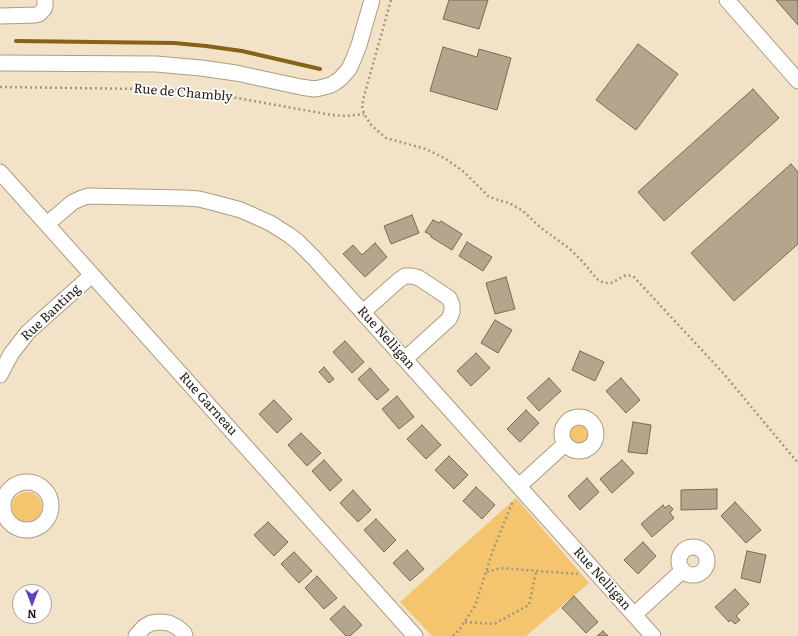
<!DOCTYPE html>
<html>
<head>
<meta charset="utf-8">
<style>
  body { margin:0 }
  #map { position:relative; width:798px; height:636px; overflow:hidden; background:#f2e2c7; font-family:Literata,serif }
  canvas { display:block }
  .north { position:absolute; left:12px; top:584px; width:40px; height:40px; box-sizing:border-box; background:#fff; border:1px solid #a7a5a1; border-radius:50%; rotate:180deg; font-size:11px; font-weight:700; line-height:16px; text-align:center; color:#231d14 }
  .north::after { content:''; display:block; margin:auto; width:14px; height:18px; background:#6241b9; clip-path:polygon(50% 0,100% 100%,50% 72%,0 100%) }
</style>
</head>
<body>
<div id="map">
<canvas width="798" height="636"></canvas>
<div class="north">N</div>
</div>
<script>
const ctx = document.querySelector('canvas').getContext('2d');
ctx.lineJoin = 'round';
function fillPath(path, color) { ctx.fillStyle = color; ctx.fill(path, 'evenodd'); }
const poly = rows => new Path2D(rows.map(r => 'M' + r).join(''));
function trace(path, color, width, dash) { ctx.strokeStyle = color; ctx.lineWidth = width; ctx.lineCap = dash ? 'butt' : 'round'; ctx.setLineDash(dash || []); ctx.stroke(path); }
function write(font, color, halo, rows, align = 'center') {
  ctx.font = font + ' Literata,serif'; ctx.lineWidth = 3.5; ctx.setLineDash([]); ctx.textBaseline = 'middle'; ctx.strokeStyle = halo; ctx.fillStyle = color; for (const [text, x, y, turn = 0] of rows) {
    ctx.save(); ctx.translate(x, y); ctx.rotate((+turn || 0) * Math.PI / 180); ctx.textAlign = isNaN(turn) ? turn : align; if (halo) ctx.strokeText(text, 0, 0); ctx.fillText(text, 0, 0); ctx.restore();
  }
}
fillPath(poly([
  '568 434a11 11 0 1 1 22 0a11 11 0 1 1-22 0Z',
  '12 507a15 15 0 1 1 30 0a15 15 0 1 1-30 0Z',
  [516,498,589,583,526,636,432,636,400,602]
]), '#f4c46e');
trace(poly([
  [16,41,174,43,206,46,242,51,320,69]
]), '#866318', 4);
const building = poly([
  [449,0,488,0,479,29,443,19,449,0],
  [776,0,798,0,798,25,776,0],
  [638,44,678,74,636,130,596,100,638,44],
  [443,47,477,57,479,49,511,58,497,110,430,91,443,47],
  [753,89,779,118,664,221,638,192,753,89],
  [791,164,798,172,798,244,734,301,691,253,791,164],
  [412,215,419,233,391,244,384,226,412,215],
  [433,220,439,223,441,221,462,234,452,250,431,237,431,235,425,232,433,220],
  [467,242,492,257,483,271,459,256,467,242],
  [375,243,387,257,365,277,343,254,353,245,362,255,375,243],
  [506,277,515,309,495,314,486,283,506,277],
  [495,320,512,330,498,353,481,343,495,320],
  [345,341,364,362,352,373,333,352,345,341],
  [580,351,604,362,595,381,572,370,580,351],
  [476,353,490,368,471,386,457,371,476,353],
  [324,367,334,379,329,383,319,372,324,367],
  [370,368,389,390,377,400,358,379,370,368],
  [549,378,561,391,539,411,527,398,549,378],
  [621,378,640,400,626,413,606,391,621,378],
  [397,396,414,417,399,429,382,409,397,396],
  [274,400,292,419,277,433,259,414,274,400],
  [526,410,539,423,520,442,507,429,526,410],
  [633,422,651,425,647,454,628,452,633,422],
  [422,425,441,445,426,459,407,439,422,425],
  [301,433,321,453,307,466,288,445,301,433],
  [449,456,468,475,454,489,435,470,449,456],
  [324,460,342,480,330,491,312,471,324,460],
  [622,460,634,473,612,493,600,479,622,460],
  [587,478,599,492,580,510,568,496,587,478],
  [476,487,495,505,482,519,463,501,476,487],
  [717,489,717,509,681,510,681,490,717,489],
  [353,490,371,510,358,522,340,503,353,490],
  [735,502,761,530,746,543,721,516,735,502],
  [663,505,665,508,669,505,673,509,670,513,674,518,652,537,641,524,663,505],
  [376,519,396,540,384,552,364,530,376,519],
  [268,522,288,542,274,556,254,535,268,522],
  [643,542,656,556,638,574,624,560,643,542],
  [407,550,424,569,410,581,393,563,407,550],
  [747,551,766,555,760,583,741,578,747,551],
  [294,552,312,571,299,583,281,564,294,552],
  [317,576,337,598,324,609,305,588,317,576],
  [735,589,749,604,736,616,740,620,735,624,731,620,729,622,715,607,735,589],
  [574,596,598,622,586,633,562,608,574,596],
  [344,606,362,625,350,636,346,636,330,619,344,606],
  [603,631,608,636,597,636,603,631]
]);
fillPath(building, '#b4a58c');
trace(building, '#796a52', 1);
const minor = poly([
  [727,0,798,81],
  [0,16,36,15,39,14,44,9,45,6,45,0],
  [0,63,156,64,201,68,236,73,301,87,314,89,320,88,331,85,336,82,341,78,349,69,354,58,359,45,372,0],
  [0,172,415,636],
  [47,224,73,202,82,198,88,196,185,198,199,199,215,203,241,210,270,223,289,235,298,242,314,258,653,636],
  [363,312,399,280,405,276,412,276,419,278,449,298,452,305,452,312,449,319,405,359],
  [0,375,11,354,28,332,92,275],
  '562 434a17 17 0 1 1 34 0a17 17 0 1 1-34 0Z',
  '3 506a24 24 0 1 1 48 0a24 24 0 1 1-48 0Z',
  [519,486,565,444],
  '679 561a14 14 0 1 1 28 0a14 14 0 1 1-28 0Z',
  [634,615,682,571],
  [136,636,144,627,151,623,160,622,169,623,177,627,184,633,185,636]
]);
trace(minor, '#ac9d84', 17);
trace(poly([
  [391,0,364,96,362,106,364,114,372,126,386,138,426,149,446,159,464,172,488,196,495,199,509,203,523,211,541,228,570,249,582,261,597,279,604,283,611,283,626,275,633,276,724,374,798,463],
  [0,87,145,89,176,90,207,93,237,98,332,115,346,116,364,114],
  [487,572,501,568,578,574],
  [465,622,494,624,529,605,536,572],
  [453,636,459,630,475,606,493,550,513,501]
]), '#a39783', 2.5, [2, 3]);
trace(minor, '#fff', 15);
write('13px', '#231d14', '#fff', [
  ["Rue de Chambly",183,93,5],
  ["Rue Banting",51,313,-43],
  ["Rue Nelligan",386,338,48],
  ["Rue Garneau",208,404,48],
  ["Rue Nelligan",602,579,48]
]);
</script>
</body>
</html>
